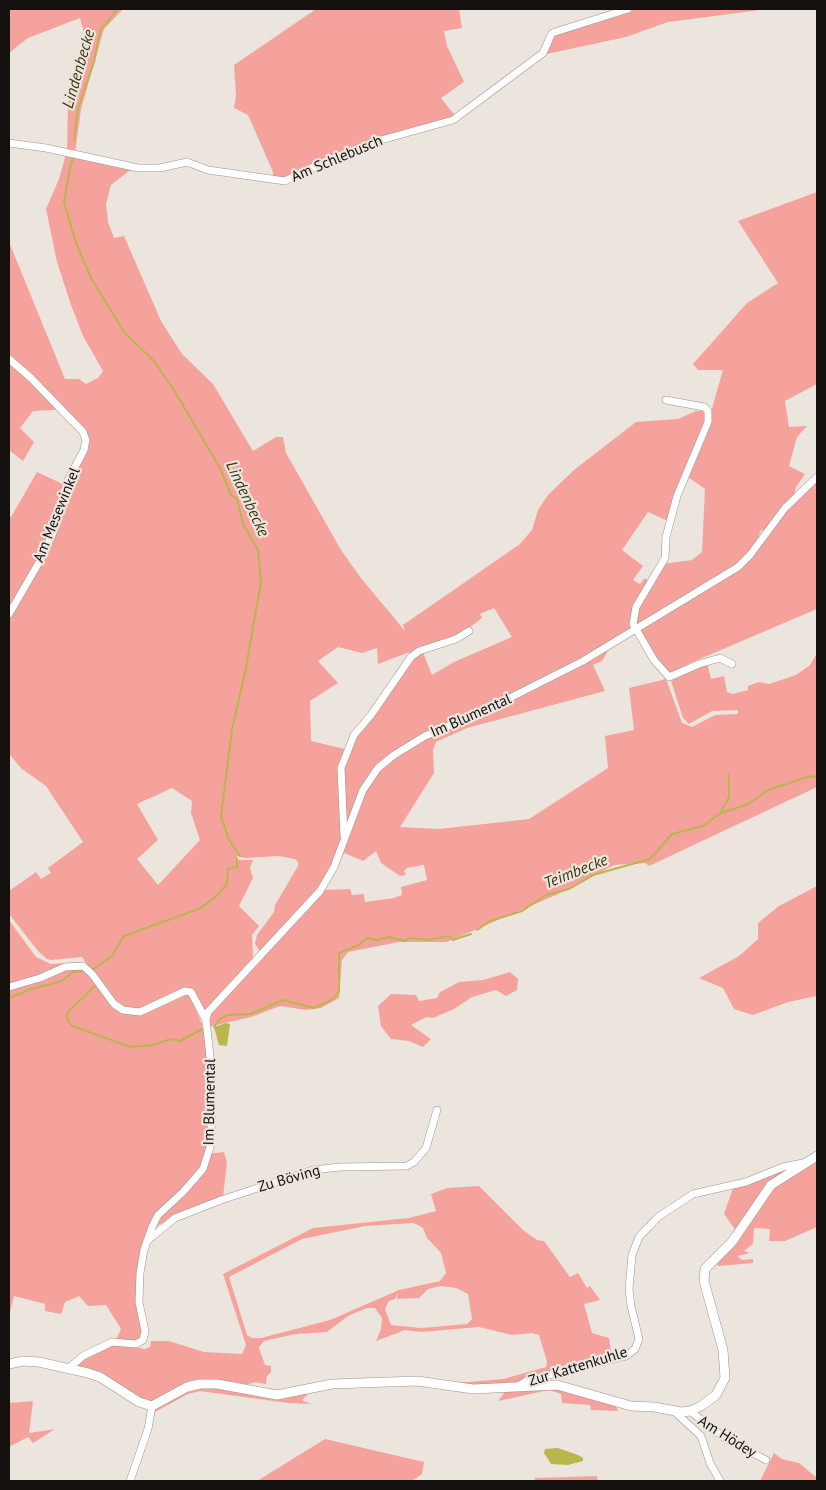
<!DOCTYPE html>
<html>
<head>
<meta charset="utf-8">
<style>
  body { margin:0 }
  #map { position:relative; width:826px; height:1490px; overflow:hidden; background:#ece5de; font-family:"PT Sans",sans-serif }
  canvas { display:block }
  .frame { position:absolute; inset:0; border:10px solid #13100e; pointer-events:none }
</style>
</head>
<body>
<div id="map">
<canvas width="826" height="1490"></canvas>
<div class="frame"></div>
</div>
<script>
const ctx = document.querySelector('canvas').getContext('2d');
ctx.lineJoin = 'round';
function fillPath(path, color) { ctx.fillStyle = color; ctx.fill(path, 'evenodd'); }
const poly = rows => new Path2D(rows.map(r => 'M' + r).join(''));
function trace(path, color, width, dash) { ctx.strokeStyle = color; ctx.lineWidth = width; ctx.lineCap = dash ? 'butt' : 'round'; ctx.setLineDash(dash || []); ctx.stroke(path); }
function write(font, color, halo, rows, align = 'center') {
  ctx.font = font + ' "PT Sans",sans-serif'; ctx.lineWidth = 4.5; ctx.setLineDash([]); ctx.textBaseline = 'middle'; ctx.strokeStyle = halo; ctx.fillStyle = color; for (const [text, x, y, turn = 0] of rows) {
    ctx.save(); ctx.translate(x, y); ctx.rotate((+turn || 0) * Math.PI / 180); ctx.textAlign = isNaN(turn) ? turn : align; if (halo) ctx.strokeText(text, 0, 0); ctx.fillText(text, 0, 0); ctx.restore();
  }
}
fillPath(poly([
  [9,9,123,9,104,29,81,109,75,153,67,151,68,103,77,81,84,33,80,18,28,38,9,53],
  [316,9,459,9,462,28,444,31,447,46,464,82,441,98,456,117,393,135,287,179,273,178,273,172,248,115,234,108,236,96,234,65],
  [633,9,768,9,668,22,626,37,542,55,555,35],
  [66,154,137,170,129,171,111,185,106,204,108,222,114,238,124,236,161,321,182,354,213,384,253,451,276,437,283,437,286,453,341,550,361,578,405,631,403,625,520,544,532,530,538,510,548,495,574,470,636,422,678,419,696,411,707,411,700,442,683,475,670,522,648,512,622,550,643,566,633,580,640,584,645,578,650,582,635,607,630,629,606,646,609,649,602,661,593,665,605,691,467,728,436,742,433,750,434,773,400,827,439,829,529,819,608,768,605,736,634,730,629,688,666,679,682,723,692,727,715,715,738,714,738,710,712,711,689,724,683,718,671,681,707,663,711,679,724,676,727,692,733,694,748,690,748,686,759,682,769,684,796,675,810,665,817,653,817,787,649,866,645,863,614,865,572,888,447,942,399,942,348,952,342,960,339,998,321,1008,306,1010,280,1006,251,1017,208,1027,210,1013,216,1004,324,890,350,889,352,895,364,894,365,902,394,898,402,895,401,887,427,880,424,865,407,868,404,871,406,875,400,876,381,863,376,851,363,861,344,853,337,867,343,843,338,846,332,867,316,893,261,951,259,950,255,944,257,935,274,912,275,905,298,866,298,862,295,859,279,856,245,858,237,856,238,860,253,860,250,868,253,878,239,906,259,926,252,935,253,957,250,963,206,1012,200,1010,191,991,186,989,140,1010,132,1011,115,1004,113,1005,123,1012,138,1014,183,993,189,994,202,1024,210,1063,210,1132,207,1154,224,1152,227,1162,223,1197,174,1217,147,1231,137,1287,137,1304,143,1330,141,1337,136,1341,116,1340,121,1329,106,1305,88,1306,79,1296,65,1302,61,1314,45,1311,45,1304,14,1296,9,1316,9,920,36,957,51,964,80,962,78,966,91,973,109,1000,111,999,82,957,51,960,47,959,38,951,9,914,9,891,36,872,41,879,51,873,48,868,83,842,46,786,22,769,9,754,9,516,11,517,37,472,67,486,82,458,87,440,83,430,58,407,55,410,33,411,20,428,34,442,23,461,9,450,9,242,65,379,79,379,86,384,98,378,103,371,83,336,71,305,57,262,46,209,59,179],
  [494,608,512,637,454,662,432,675,422,650,460,635,482,618,480,614],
  [338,647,362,653,377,648,378,664,410,652,381,700,351,734,345,749,311,741,310,701,338,683,318,661],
  [172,788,192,801,191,813,200,840,158,885,137,859,158,840,137,804],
  [817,192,817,384,785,401,789,427,807,426,797,437,789,466,805,474,796,487,794,496,758,542,763,529,761,530,753,549,740,563,637,626,635,615,662,564,692,560,702,552,705,489,685,475,702,443,723,370,698,370,693,364,747,303,778,283,738,221],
  [817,479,817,609,688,664,676,674,671,675,664,671,639,631,731,574,776,519],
  [817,886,817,996,788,1002,753,1015,734,1009,723,988,699,978,739,956,758,939,758,923,779,906],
  [510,972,518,979,517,990,506,996,496,990,472,997,454,1009,433,1018,426,1017,411,1025,431,1039,423,1047,409,1041,391,1039,381,1026,378,1006,391,994,416,995,419,1001,437,998,440,992,459,982,483,980],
  [817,1158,817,1227,785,1241,769,1241,770,1229,754,1228,753,1244,744,1251,750,1253,737,1256,742,1260,753,1259,753,1263,718,1266,716,1262,772,1188],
  [789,1167,737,1232,724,1214,733,1188],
  [479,1186,523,1230,537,1240,544,1241,570,1277,578,1273,587,1288,590,1286,600,1300,584,1304,592,1333,609,1338,612,1357,517,1382,472,1386,456,1383,503,1379,546,1367,547,1362,539,1335,532,1333,512,1335,479,1327,421,1332,405,1330,376,1341,381,1329,382,1318,375,1308,367,1308,348,1316,327,1332,295,1334,264,1341,259,1347,260,1351,265,1365,271,1366,271,1372,267,1376,266,1384,255,1382,242,1386,209,1380,156,1402,148,1402,74,1367,84,1357,115,1344,145,1349,150,1347,151,1341,169,1341,204,1352,242,1354,246,1345,223,1274,313,1228,409,1218,436,1211,431,1194,447,1188],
  [414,1223,423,1228,427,1238,441,1253,446,1273,440,1281,399,1290,330,1320,261,1338,252,1338,247,1335,229,1277,302,1239,365,1226],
  [441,1286,456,1288,468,1294,472,1319,467,1324,421,1328,391,1325,385,1309,389,1301,395,1299,398,1293,397,1299,419,1298,428,1289],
  [211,1385,278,1398,321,1390,308,1394,303,1399,303,1401,312,1404,288,1403,200,1391,188,1394,153,1413,154,1410,190,1389],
  [558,1386,615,1404,618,1411,591,1410,590,1405,562,1403,561,1394,549,1390,498,1401,508,1388],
  [33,1401,29,1433,55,1429,33,1443,28,1437,9,1447,9,1403],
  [325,1439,424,1462,422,1474,412,1481,257,1481],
  [774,1453,782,1459,799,1463,817,1478,817,1481,760,1481],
  [597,1476,598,1481,535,1481,535,1478]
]), '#f6a29c');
fillPath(poly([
  [226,1023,230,1024,227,1046,219,1045,214,1027],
  [558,1448,578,1455,583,1458,583,1461,568,1465,551,1464,544,1453,545,1449]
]), '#bab54d');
trace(poly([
  [74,141,78,108,94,62,100,31,117,9],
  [74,158,71,163,64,202,76,243,91,278,124,332,154,361,174,390,220,468,231,495,237,499,243,524,258,550,261,582,245,673,232,729,221,816,229,840,240,856],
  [721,812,729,797,729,774],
  [477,930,490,921,522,911,546,895,569,889,593,875,650,859,672,834,703,826,719,814,748,804,768,790,810,776,817,777],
  [92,970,112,956,124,936,201,908,215,897,227,884,228,869,237,867,237,859],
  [96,985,67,1013,68,1021,72,1026,131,1047,152,1045,171,1039,180,1041,202,1029],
  [9,998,31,989,62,981,73,972,85,971],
  [214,1027,220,1019,228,1015,251,1014,283,1000,314,1008,331,1000,339,992,339,953,359,945,367,938,377,940,389,937,404,941,410,938,428,940,449,936,453,940,471,934]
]), '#bab54d', 2);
const street = poly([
  [9,143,46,148,138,168,160,168,187,162,208,170,285,181,326,161,381,140,453,120,543,53,552,33,628,9],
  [9,359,31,378,83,432,86,440,84,450,67,482,55,528,41,559,9,614],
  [666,400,704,407,708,411,708,422,677,496,666,537,665,558,636,607,633,624,654,660,669,677,699,664,720,658,732,664],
  [344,836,341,768,354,735,371,715,411,657,419,651,456,639,469,631],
  [9,987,40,978,65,967,83,966,92,974,114,1004,123,1010,140,1012,185,991,191,992,206,1020],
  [147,1241,175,1218,221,1200,313,1170,340,1167,407,1166,414,1162,426,1148,437,1110],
  [69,1368,83,1356,112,1342,136,1344,143,1340,145,1331,139,1302,140,1273,144,1250,152,1227,158,1215,183,1192,203,1169,211,1144,212,1075,206,1020,208,1012,320,891,334,867,363,790,378,768,394,755,425,736,482,712,583,661,738,567,750,555,785,508,817,477],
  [520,1385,528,1380,626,1356,635,1349,639,1339,631,1306,629,1289,632,1255,639,1237,658,1217,693,1194,746,1182,783,1167,803,1163],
  [690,1411,726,1439,766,1460],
  [675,1412,701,1436,710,1463,720,1481],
  [130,1481,148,1429,152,1406]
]);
const secondary = poly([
  [9,1364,23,1361,39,1362,88,1373,100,1377,139,1402,152,1406,187,1387,200,1384,217,1384,277,1395,332,1384,417,1381,473,1389,557,1385,631,1406,654,1407,681,1412,690,1411,701,1406,716,1395,725,1378,723,1350,704,1281,705,1269,732,1242,771,1185,817,1156]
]);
trace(street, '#9a948d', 8);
trace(secondary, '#9a948d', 10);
trace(street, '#fff', 7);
trace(secondary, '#fff', 9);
write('15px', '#13100e', '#ece5de', [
  ["Am Schlebusch",337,159,-23],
  ["Am Mesewinkel",57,515,-68],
  ["Im Blumental",471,716,-24],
  ["Im Blumental",210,1102,-89],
  ["Zu Böving",289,1179,-16],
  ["Zur Kattenkuhle",578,1367,-17],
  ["Am Hödey",727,1437,32]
]);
write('italic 16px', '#393709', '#ece5de', [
  ["Lindenbecke",79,69,-74],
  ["Lindenbecke",247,499,65],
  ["Teimbecke",576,872,-22]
]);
</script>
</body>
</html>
